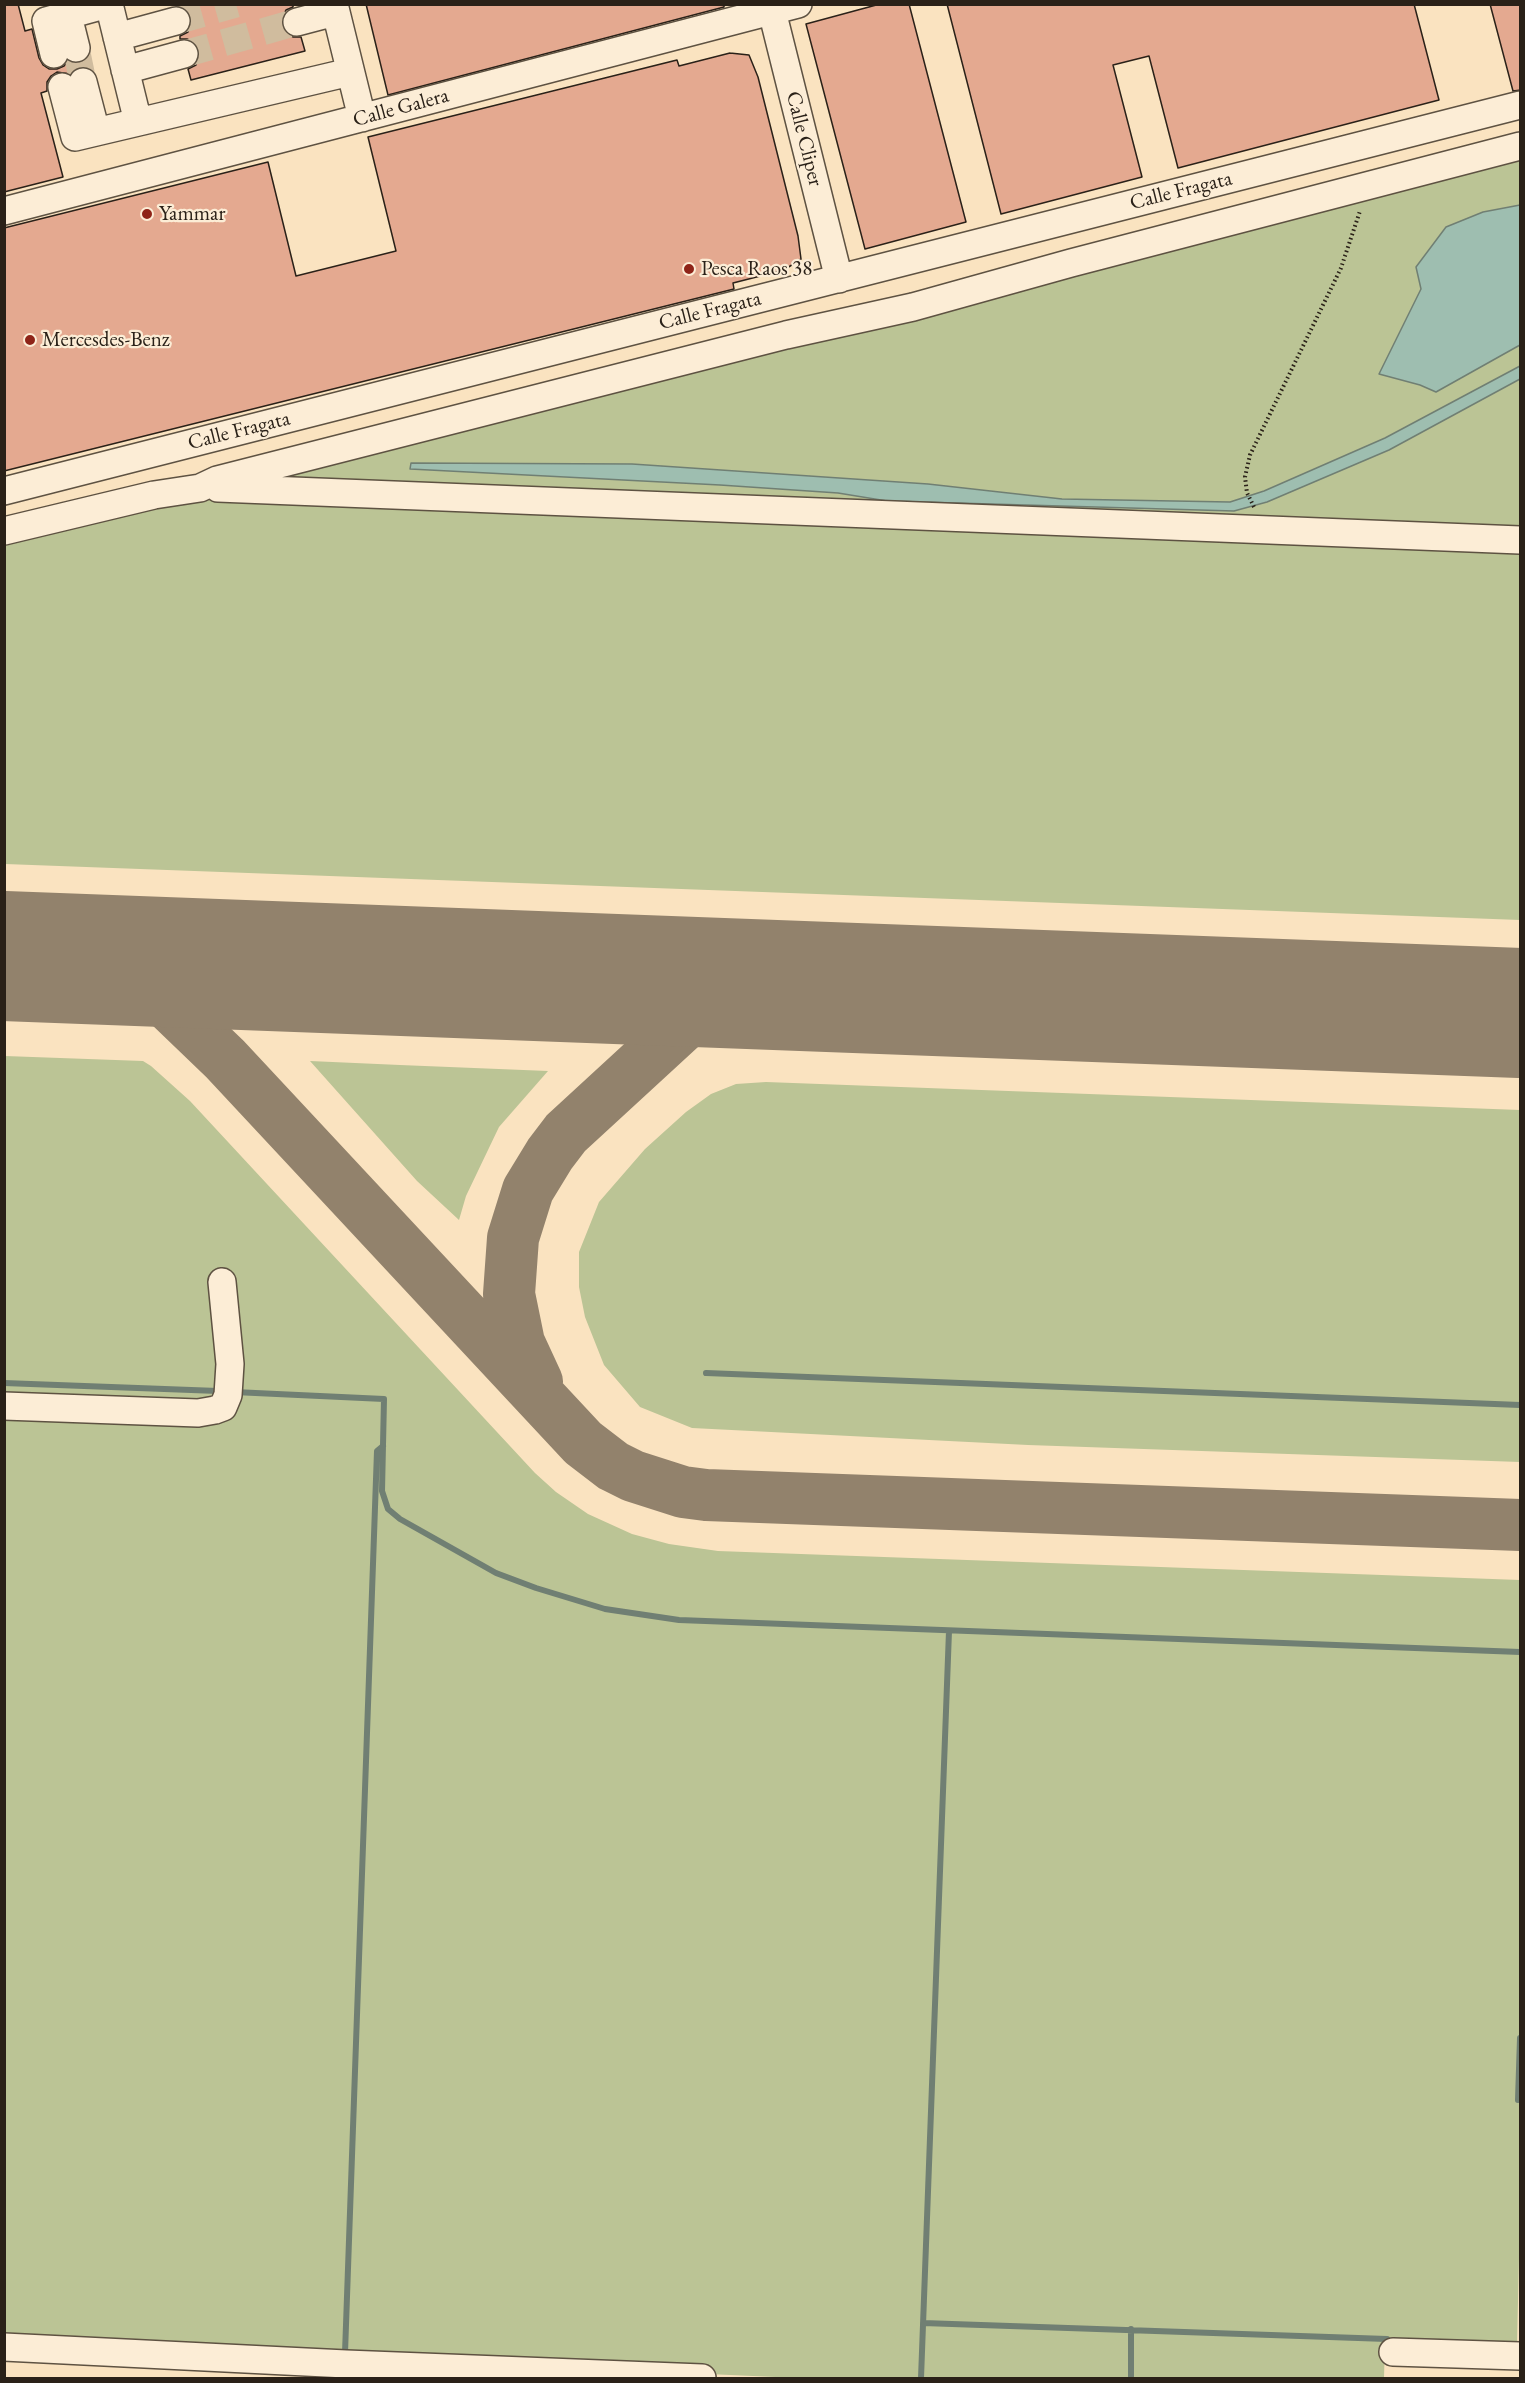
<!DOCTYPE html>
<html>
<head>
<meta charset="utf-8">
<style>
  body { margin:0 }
  #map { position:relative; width:1525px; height:2383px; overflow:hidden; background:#fae3c0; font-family:"EB Garamond",serif }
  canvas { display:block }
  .frame { position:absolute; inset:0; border:6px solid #2a2118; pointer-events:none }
</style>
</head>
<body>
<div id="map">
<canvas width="1525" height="2383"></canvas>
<div class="frame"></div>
</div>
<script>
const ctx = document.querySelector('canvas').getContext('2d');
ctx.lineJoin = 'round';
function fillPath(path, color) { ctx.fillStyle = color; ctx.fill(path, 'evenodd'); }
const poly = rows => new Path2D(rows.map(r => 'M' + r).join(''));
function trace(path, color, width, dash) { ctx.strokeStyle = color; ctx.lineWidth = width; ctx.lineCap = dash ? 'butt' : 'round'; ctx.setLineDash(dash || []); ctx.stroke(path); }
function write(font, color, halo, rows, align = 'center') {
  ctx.font = font + ' "EB Garamond",serif'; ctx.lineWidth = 4.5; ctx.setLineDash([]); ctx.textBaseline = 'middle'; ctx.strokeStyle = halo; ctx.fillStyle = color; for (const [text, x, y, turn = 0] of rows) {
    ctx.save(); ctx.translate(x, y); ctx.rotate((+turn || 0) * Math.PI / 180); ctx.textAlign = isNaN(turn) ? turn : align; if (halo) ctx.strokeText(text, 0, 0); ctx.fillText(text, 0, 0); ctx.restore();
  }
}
fillPath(poly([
  [1520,150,1520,205,1483,212,1446,227,1416,267,1421,289,1379,374,1420,385,1436,392,1520,345,1520,366,1385,438,1264,491,1230,502,1062,499,928,484,632,464,410,469,720,485,838,493,887,501,1005,506,1267,502,1389,450,1520,379,1520,534,236,483],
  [177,498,1520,546,1520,920,5,864,5,537],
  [5,1056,143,1061,151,1066,190,1101,535,1473,556,1492,588,1514,632,1534,669,1544,718,1551,1520,1580,1520,2215,1517,2345,1385,2341,1384,2378,798,2378,5,2343],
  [310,1061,400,1065,548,1071,499,1127,466,1196,459,1220,417,1181],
  [766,1082,1520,1110,1520,1462,1028,1445,692,1428,640,1407,604,1365,585,1317,579,1287,579,1252,599,1202,645,1149,686,1112,711,1094,736,1084]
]), '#bbc495');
const water = poly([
  [1520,205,1520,345,1436,392,1420,385,1379,374,1421,289,1416,267,1446,227,1483,212,1520,205],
  [1520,366,1520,379,1389,450,1267,502,1234,511,887,501,838,493,720,485,410,469,411,463,632,464,928,484,1062,499,1230,502,1264,491,1385,438,1520,366]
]);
fillPath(water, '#9ebeb0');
trace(water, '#707f73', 1.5);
trace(poly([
  [706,1373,1520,1405],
  [4,1383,218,1391],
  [234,1392,384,1399,382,1491,388,1509,400,1519,496,1573,536,1588,605,1609,679,1620,1520,1652],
  [1518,2100,1520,2038],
  [923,2323,1387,2339],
  [345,2353,377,1451,383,1446],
  [921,2378,949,1631],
  [1131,2378,1131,2329]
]), '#707f73', 6);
trace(poly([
  [123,961,225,1059,583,1443,613,1466,633,1476,683,1492,706,1495,1520,1525],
  [537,1382,519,1343,509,1294,513,1238,528,1190,550,1154,566,1133,728,984]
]), '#92826c', 52);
trace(poly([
  [4,956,1520,1013]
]), '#92826c', 130);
const building = poly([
  [4,4,18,4,25,31,32,29,39,58,43,65,49,69,57,69,64,66,68,61,79,63,88,58,90,69,78,67,70,74,57,72,51,76,47,82,47,91,41,93,63,177,4,192,4,4],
  [172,4,293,4,293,7,286,10,282,17,282,25,286,33,293,37,301,37,305,51,191,80,188,69,196,65,199,57,199,50,195,42,187,39,180,39,180,36,188,32,191,24,191,17,187,9,172,4],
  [366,4,724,4,724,7,388,95,366,4],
  [880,4,909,4,966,222,865,249,806,24,880,4],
  [947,4,1414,4,1439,100,1178,168,1149,56,1113,65,1142,177,1001,214,947,4],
  [1490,4,1521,4,1521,90,1513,91,1490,4],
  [730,53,749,55,758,77,798,236,801,259,784,270,733,283,734,289,4,471,4,228,268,162,296,276,396,251,368,137,677,60,679,66,730,53]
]);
fillPath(building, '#e4a990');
trace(building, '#2a2118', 1.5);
trace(poly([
  [176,21,236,4],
  [76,48,83,82],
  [184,54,297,22]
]), '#d0bc9e', 27, [27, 14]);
const minor = poly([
  [65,4,76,48],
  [109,4,138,122],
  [334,4,362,118],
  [761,4,772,11,839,279],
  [297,22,335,12],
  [117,37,176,21],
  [54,54,46,21,108,4],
  [125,70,184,54],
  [83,82,96,132,350,72],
  [62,87,75,137,96,132],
  [4,211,798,4],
  [218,488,1520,540],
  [4,491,1520,105],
  [4,531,154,495,200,488,217,480,786,335,913,307,1071,263,1520,146],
  [4,1406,198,1413,215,1410,223,1407,228,1395,230,1364,222,1282],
  [4,2347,346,2364,702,2378],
  [1393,2352,1520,2356]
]);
trace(minor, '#5e5242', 30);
trace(poly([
  [1254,507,1247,493,1245,477,1250,455,1341,268,1360,211]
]), '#2a2118', 4, [1.5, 3]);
trace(minor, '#fcedd6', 27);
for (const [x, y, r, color] of [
  [147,214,6,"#8f2418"],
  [689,269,6,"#8f2418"],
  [30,340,6,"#8f2418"]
]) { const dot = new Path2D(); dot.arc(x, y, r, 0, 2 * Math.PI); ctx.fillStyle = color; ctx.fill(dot); trace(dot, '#fcedd6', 2); }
write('21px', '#2a2118', '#fcedd6', [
  ["Calle Galera",401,108,-15],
  ["Calle Cliper",804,139,76],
  ["Calle Fragata",1181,191,-14],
  ["Calle Fragata",710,311,-14],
  ["Calle Fragata",239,431,-14]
]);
write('21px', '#2a2118', '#fcedd6', [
  ["Yammar",159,214],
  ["Pesca Raos 38",701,269],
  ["Mercesdes-Benz",42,340]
], 'left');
</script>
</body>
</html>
